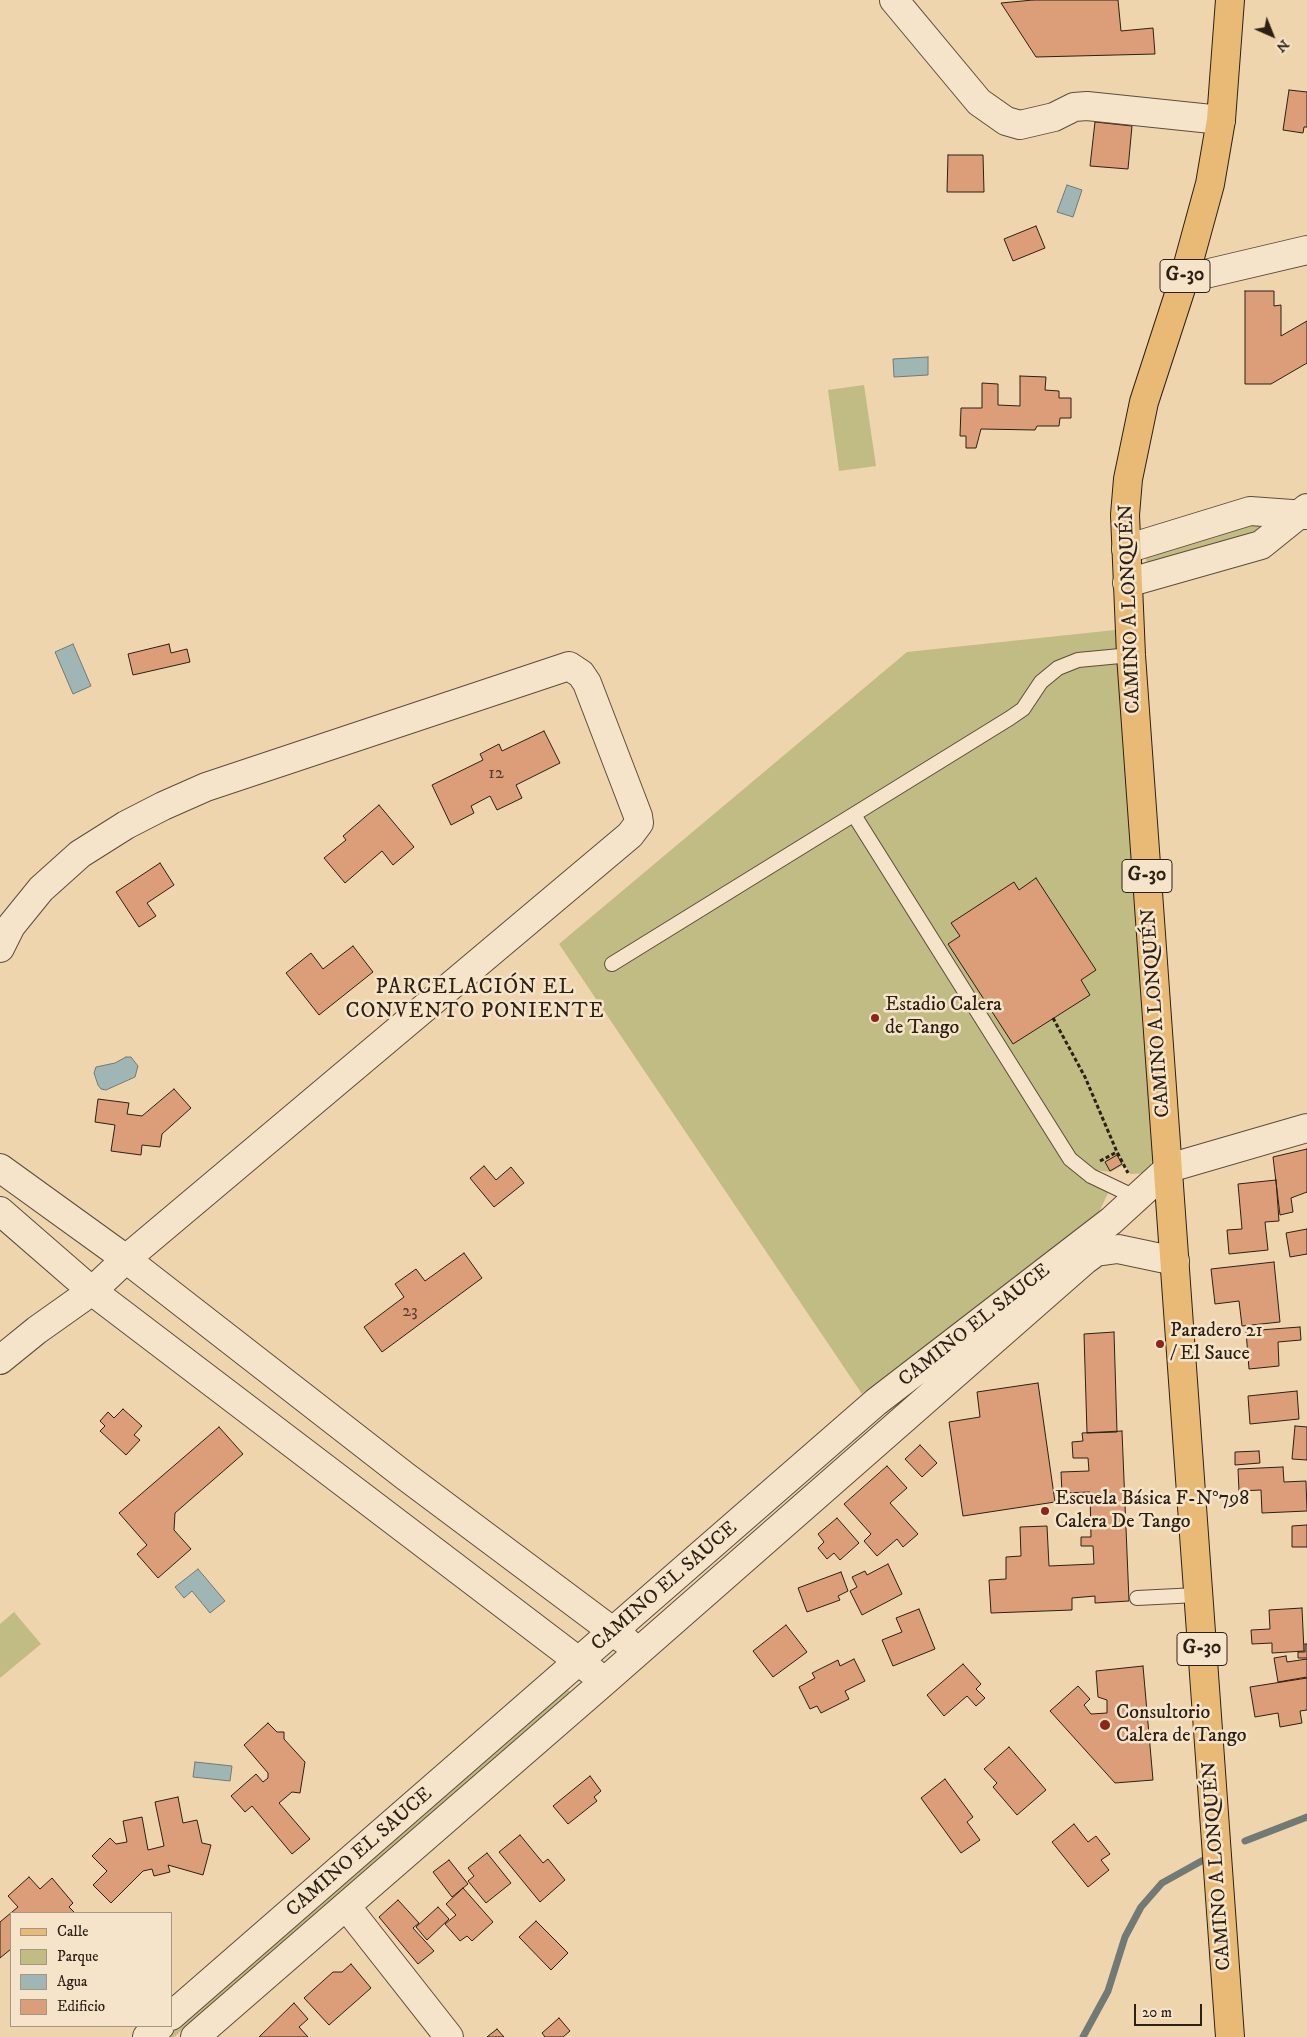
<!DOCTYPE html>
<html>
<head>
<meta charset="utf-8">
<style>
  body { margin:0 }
  #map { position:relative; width:1307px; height:2037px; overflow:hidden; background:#efd5ad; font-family:"IM FELL DW Pica",serif }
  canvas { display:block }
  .legend { position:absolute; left:10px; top:1912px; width:162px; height:115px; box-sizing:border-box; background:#f5e4ca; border:1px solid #a59681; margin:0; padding:6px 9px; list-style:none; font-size:15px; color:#2c2014 }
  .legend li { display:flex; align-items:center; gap:10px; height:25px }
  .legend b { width:25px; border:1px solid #a59681 }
  .north { position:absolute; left:1247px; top:10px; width:50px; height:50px; -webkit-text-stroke:4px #f5e4ca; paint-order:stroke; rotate:136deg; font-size:14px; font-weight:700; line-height:20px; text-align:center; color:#2c2014 }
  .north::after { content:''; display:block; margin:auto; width:18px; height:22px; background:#2c2014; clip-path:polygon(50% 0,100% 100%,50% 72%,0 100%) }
  .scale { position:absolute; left:1134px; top:2004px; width:68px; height:22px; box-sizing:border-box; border:2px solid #2c2014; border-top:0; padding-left:6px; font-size:15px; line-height:18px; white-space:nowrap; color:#2c2014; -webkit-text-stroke:4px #f5e4ca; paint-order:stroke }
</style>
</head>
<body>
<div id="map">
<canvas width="1307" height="2037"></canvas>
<ul class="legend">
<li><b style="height:6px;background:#e8ba76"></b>Calle</li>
<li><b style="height:14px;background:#c1bb84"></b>Parque</li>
<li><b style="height:14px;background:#9fb6b5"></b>Agua</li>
<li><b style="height:14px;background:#dc9d79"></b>Edificio</li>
</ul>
<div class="north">N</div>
<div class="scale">20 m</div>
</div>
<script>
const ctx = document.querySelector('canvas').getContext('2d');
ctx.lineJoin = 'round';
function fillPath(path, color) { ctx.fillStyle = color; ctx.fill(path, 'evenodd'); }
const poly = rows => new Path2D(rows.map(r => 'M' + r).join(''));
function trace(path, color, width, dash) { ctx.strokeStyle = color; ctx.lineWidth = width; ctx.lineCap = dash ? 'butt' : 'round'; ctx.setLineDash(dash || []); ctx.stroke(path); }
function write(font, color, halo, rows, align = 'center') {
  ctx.font = font + ' "IM FELL DW Pica",serif'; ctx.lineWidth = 5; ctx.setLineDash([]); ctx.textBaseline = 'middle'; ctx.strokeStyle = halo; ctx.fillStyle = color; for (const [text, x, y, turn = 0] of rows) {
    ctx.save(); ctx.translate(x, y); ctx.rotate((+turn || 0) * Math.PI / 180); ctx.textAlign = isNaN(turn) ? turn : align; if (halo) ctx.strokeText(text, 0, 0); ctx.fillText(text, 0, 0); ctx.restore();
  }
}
fillPath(poly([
  [864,385,876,466,839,471,828,390],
  [1252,519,1286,519,1258,540,1149,570,1143,549],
  [1115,630,1153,1158,1148,1173,1130,1174,1125,1164,1111,1172,1095,1170,1087,1181,1109,1191,1099,1212,862,1394,559,944,907,652],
  [14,1612,41,1644,0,1678,0,1624],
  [563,1684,571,1693,174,2037,156,2037]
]), '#c1bb84');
const water = poly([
  [1067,185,1082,190,1073,217,1057,212,1067,185],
  [928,357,928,375,894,377,893,359,928,357],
  [73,644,91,686,73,694,55,652,73,644],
  [126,1057,131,1057,138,1066,135,1077,106,1090,101,1089,98,1085,94,1073,96,1067,115,1063,126,1057],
  [198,1569,225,1601,210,1613,192,1591,184,1598,175,1587,198,1569],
  [195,1762,232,1766,230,1781,193,1777,195,1762]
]);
fillPath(water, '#9fb6b5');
trace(water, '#717a75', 1);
trace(poly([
  [1245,1841,1307,1817],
  [1083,2037,1108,1991,1125,1937,1141,1907,1162,1883,1207,1858]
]), '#717a75', 7);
const building = poly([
  [1033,0,1118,0,1121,31,1153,28,1155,54,1036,57,1001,3,1033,0],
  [1289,90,1307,92,1307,127,1304,127,1303,133,1283,130,1289,90],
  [1095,122,1132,126,1128,169,1090,166,1095,122],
  [948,155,983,155,984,192,947,192,948,155],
  [1036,226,1045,248,1013,261,1004,239,1036,226],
  [1245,291,1274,291,1274,306,1281,305,1281,336,1307,321,1307,363,1271,384,1245,384,1245,291],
  [1020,376,1046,377,1045,390,1059,391,1059,398,1071,398,1071,418,1060,418,1059,426,1037,426,1035,430,981,429,976,448,966,448,966,436,960,436,961,408,982,408,982,383,998,384,998,405,1020,406,1020,376],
  [169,644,171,653,187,649,190,662,133,675,128,654,169,644],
  [544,731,560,763,516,785,522,798,497,810,490,796,471,806,474,813,451,825,432,785,483,760,480,754,499,744,502,751,544,731],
  [379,805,414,847,393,865,382,851,345,883,324,858,346,840,343,836,379,805],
  [160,863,174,885,147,903,156,916,139,927,116,892,160,863],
  [1036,878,1096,970,1081,980,1090,995,1013,1044,948,944,960,936,951,923,1014,882,1019,890,1036,878],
  [353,946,373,972,319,1015,286,973,311,953,323,969,353,946],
  [174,1089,191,1108,162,1134,160,1147,142,1145,141,1155,111,1151,115,1125,95,1122,98,1099,129,1103,127,1114,142,1116,174,1089],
  [1307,1149,1307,1192,1291,1198,1293,1212,1280,1215,1273,1157,1307,1149],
  [1117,1155,1122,1164,1110,1171,1105,1162,1117,1155],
  [484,1166,496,1180,511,1167,524,1183,494,1207,470,1178,484,1166],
  [1276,1180,1279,1221,1265,1222,1268,1250,1229,1254,1227,1230,1242,1229,1238,1184,1276,1180],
  [1307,1229,1307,1254,1290,1257,1286,1233,1307,1229],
  [464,1253,482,1278,382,1352,364,1327,404,1297,395,1284,416,1269,425,1281,464,1253],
  [1274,1262,1280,1322,1242,1326,1239,1301,1215,1304,1211,1269,1274,1262],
  [1300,1327,1301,1340,1278,1342,1279,1366,1249,1369,1246,1331,1300,1327],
  [1114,1332,1117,1432,1087,1433,1084,1334,1114,1332],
  [1038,1383,1055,1502,963,1516,949,1422,980,1417,977,1392,1038,1383],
  [1297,1391,1299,1419,1250,1424,1248,1396,1297,1391],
  [123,1409,142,1426,134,1435,140,1440,126,1455,100,1431,105,1426,100,1421,108,1412,114,1418,123,1409],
  [1295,1426,1307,1427,1307,1460,1292,1459,1295,1426],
  [219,1427,243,1454,175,1513,174,1530,191,1549,158,1578,137,1554,147,1545,119,1513,219,1427],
  [1122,1431,1129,1601,1095,1603,1095,1596,1072,1598,1072,1610,991,1613,989,1580,1006,1579,1006,1557,1021,1556,1020,1527,1047,1526,1049,1566,1094,1564,1093,1546,1081,1546,1081,1537,1091,1537,1090,1492,1062,1493,1061,1472,1089,1471,1088,1458,1073,1458,1072,1442,1083,1441,1082,1433,1122,1431],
  [920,1445,937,1463,922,1477,905,1459,920,1445],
  [1259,1451,1260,1463,1235,1465,1235,1452,1259,1451],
  [887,1466,907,1488,890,1503,918,1534,903,1547,897,1539,877,1556,864,1541,871,1534,844,1504,887,1466],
  [1283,1467,1284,1482,1306,1481,1307,1511,1262,1513,1261,1490,1239,1491,1238,1469,1283,1467],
  [837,1518,859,1543,840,1560,834,1553,827,1559,818,1548,824,1542,818,1534,837,1518],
  [1307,1525,1307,1547,1292,1547,1292,1526,1307,1525],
  [888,1564,902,1594,862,1615,850,1591,857,1587,852,1577,865,1571,867,1575,888,1564],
  [841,1572,848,1591,838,1596,840,1600,807,1612,798,1588,841,1572],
  [1302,1608,1304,1651,1272,1653,1272,1643,1252,1644,1251,1630,1270,1629,1269,1610,1302,1608],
  [919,1609,935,1649,893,1666,882,1640,902,1632,896,1618,919,1609],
  [786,1625,807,1652,773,1677,753,1651,786,1625],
  [1305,1644,1307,1644,1307,1658,1298,1658,1298,1652,1305,1652,1305,1644],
  [1286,1656,1287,1662,1307,1659,1307,1677,1278,1682,1274,1658,1286,1656],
  [854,1659,865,1681,845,1691,849,1699,821,1713,817,1706,810,1709,799,1687,815,1678,812,1673,838,1660,840,1666,854,1659],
  [963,1664,981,1684,976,1689,985,1698,976,1706,967,1696,944,1716,927,1695,963,1664],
  [1143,1666,1153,1780,1115,1783,1050,1711,1078,1686,1090,1699,1084,1705,1091,1714,1107,1713,1107,1700,1098,1697,1096,1671,1143,1666],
  [1307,1678,1307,1710,1300,1711,1302,1723,1280,1727,1278,1713,1255,1717,1250,1687,1307,1678],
  [268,1723,277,1732,284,1732,284,1739,305,1762,300,1793,292,1792,279,1803,310,1839,292,1854,252,1806,245,1812,231,1796,256,1774,263,1782,268,1778,268,1773,244,1745,268,1723],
  [1009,1747,1046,1790,1017,1815,993,1787,997,1783,984,1769,1009,1747],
  [590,1776,601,1791,594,1797,597,1801,568,1824,553,1806,590,1776],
  [945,1779,973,1817,967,1822,980,1840,961,1853,921,1798,945,1779],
  [178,1797,183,1823,197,1820,202,1843,211,1845,203,1875,168,1865,170,1872,154,1876,152,1869,143,1871,111,1903,93,1885,107,1871,92,1856,110,1838,116,1844,127,1842,123,1821,142,1817,148,1850,164,1846,155,1802,178,1797],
  [1074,1824,1088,1842,1096,1836,1110,1854,1101,1860,1109,1870,1088,1887,1052,1842,1074,1824],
  [520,1835,543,1863,548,1859,565,1880,540,1902,499,1852,520,1835],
  [487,1853,511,1883,486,1903,468,1881,474,1876,468,1868,487,1853],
  [449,1860,468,1884,452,1897,433,1872,449,1860],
  [29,1877,40,1889,52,1878,73,1903,69,1907,75,1913,11,1913,11,1949,0,1958,0,1922,18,1907,8,1896,29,1877],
  [463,1888,493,1922,472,1941,467,1936,460,1941,445,1924,456,1915,446,1904,463,1888],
  [398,1900,419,1923,413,1928,434,1951,418,1964,379,1917,398,1900],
  [438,1907,449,1919,427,1940,416,1927,438,1907],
  [536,1921,568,1953,551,1970,519,1937,536,1921],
  [351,1964,371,1988,329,2025,304,1998,333,1972,342,1972,351,1964],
  [294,2003,308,2019,299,2027,308,2037,259,2037,294,2003],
  [559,2018,570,2031,563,2037,545,2037,542,2033,559,2018],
  [497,2029,504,2037,487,2037,497,2029]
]);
fillPath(building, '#dc9d79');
trace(building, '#2c2014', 1);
const service = poly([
  [854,815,1070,1159,1091,1176,1137,1198],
  [612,964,1010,718,1023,709,1041,682,1058,668,1078,660,1131,655],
  [1137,1598,1197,1595]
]);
const minor = poly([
  [894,0,979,102,1006,121,1020,125,1054,117,1074,107,1087,106,1221,120],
  [1184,279,1307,250],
  [1126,549,1250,511,1307,515],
  [1127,583,1261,545,1307,508],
  [0,948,11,926,41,889,80,854,126,825,163,806,206,787,569,666,581,674,587,683,638,816,639,823,630,835,126,1259,92,1291,37,1330,0,1360],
  [0,1168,126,1259,405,1476,627,1642],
  [0,1211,92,1291,594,1673],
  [346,1906,449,2037],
  [171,2016,876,1402,1111,1221,1169,1168],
  [147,2037,160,2026],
  [195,2037,605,1681,1085,1260,1096,1252,1118,1249,1175,1261]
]);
const tertiary = poly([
  [1169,1168,1307,1128]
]);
const primary = poly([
  [1230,2037,1131,655,1125,515,1128,479,1144,402,1184,279,1210,184,1221,120,1230,0]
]);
trace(service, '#5d4d3a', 16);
trace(minor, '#5d4d3a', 30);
trace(tertiary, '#5d4d3a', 30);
trace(primary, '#2c2014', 30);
trace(poly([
  [1053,1018,1085,1077,1117,1152,1128,1173],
  [1100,1161,1117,1152],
  [1149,1736,1162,1736]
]), '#2c2014', 3, [4, 2.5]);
trace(service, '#f5e4ca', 14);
trace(minor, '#f5e4ca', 28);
trace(tertiary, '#f5e4ca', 28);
trace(primary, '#e8ba76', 28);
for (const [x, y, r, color] of [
  [875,1018,5,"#8f2418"],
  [1160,1344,5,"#8f2418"],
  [1045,1511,5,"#8f2418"],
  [1105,1725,6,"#8f2418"]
]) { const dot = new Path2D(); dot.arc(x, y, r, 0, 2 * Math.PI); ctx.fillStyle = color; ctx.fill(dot); trace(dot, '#f5e4ca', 2); }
write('18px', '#583f2d', null, [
  ["12",496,774],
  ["23",410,1312]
]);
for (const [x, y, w] of [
  [1185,276,50],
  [1147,876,50],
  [1202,1649,50]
]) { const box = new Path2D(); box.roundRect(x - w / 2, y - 16.5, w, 33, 4); ctx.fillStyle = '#f5e4ca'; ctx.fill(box); trace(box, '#2c2014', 1); }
write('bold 19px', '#2c2014', null, [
  ["G-30",1185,276],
  ["G-30",1147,876],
  ["G-30",1202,1649]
]);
write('20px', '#2c2014', '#f5e4ca', [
  ["CAMINO A LONQUÉN",1131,609,-92],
  ["CAMINO A LONQUÉN",1157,1013,-94],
  ["CAMINO EL SAUCE",975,1326,-38],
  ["CAMINO EL SAUCE",665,1587,-41],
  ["CAMINO EL SAUCE",360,1853,-41],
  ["CAMINO A LONQUÉN",1218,1866,-94]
]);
write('20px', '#2c2014', '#f5e4ca', [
  ["Estadio Calera",885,1006],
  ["de Tango",885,1029],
  ["Paradero 21",1170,1332],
  ["/ El Sauce",1170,1355],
  ["Escuela Básica F-N°798",1055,1500],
  ["Calera De Tango",1055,1523],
  ["Consultorio",1116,1714],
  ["Calera de Tango",1116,1737]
], 'left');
ctx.letterSpacing = '1px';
write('21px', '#2c2014', '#f5e4ca', [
  ["PARCELACIÓN EL",475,989],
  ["CONVENTO PONIENTE",475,1013]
]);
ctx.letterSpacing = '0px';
</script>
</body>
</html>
